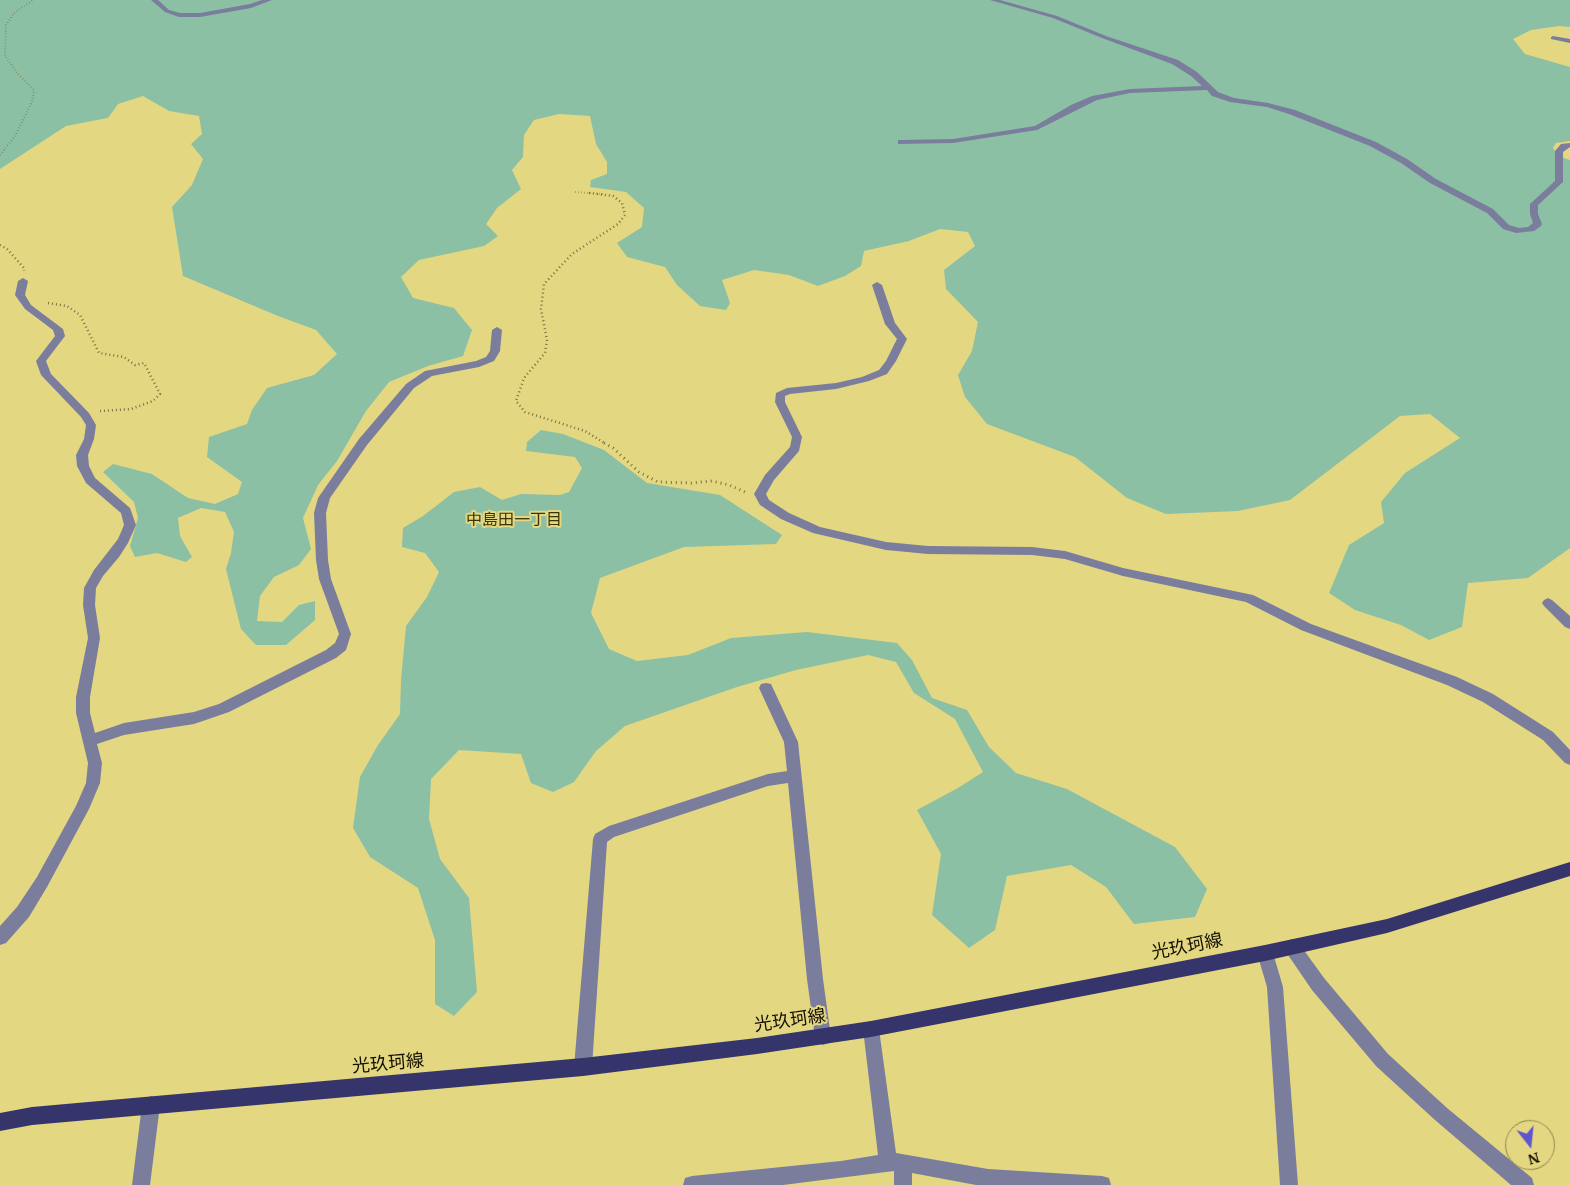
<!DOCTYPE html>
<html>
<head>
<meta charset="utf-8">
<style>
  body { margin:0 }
  #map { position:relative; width:1570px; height:1185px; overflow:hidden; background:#e3d782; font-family:Merriweather,serif }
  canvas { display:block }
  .north { position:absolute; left:1505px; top:1120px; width:50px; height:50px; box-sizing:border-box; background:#e3d782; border:1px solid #90874e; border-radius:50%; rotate:164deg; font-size:14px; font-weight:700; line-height:20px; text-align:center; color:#141000 }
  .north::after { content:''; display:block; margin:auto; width:18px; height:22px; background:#5f56cf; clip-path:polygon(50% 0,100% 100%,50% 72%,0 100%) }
</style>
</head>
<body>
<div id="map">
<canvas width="1570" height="1185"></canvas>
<div class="north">N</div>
</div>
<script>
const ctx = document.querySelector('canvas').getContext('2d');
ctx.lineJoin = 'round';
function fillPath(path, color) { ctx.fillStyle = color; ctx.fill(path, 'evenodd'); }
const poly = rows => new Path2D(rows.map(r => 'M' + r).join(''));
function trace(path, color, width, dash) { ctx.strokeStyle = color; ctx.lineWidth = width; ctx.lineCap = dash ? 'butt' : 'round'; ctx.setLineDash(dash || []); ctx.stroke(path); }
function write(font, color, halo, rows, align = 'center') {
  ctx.font = font + ' Merriweather,"Noto Sans JP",serif'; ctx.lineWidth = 4; ctx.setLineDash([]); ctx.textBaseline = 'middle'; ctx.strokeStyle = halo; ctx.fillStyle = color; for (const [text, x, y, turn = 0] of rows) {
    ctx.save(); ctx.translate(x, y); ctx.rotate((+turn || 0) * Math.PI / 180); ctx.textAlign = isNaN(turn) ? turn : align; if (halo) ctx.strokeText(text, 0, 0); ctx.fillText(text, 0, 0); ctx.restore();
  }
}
fillPath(poly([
  [0,0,1570,0,1570,27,1559,26,1531,30,1513,39,1525,54,1570,67,1570,141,1556,143,1553,148,1558,156,1570,160,1570,548,1528,578,1468,583,1462,627,1429,640,1401,625,1355,610,1329,593,1349,545,1384,523,1381,502,1405,473,1460,438,1430,414,1400,416,1290,500,1238,511,1166,514,1127,498,1075,457,987,424,965,397,958,375,972,351,978,322,946,289,944,270,975,246,968,232,940,229,909,241,864,251,861,266,845,276,818,286,789,275,754,270,722,280,730,303,726,310,700,306,677,285,665,267,627,257,617,243,642,227,644,208,626,192,590,187,591,180,607,174,607,162,596,144,590,116,559,114,534,120,524,135,523,157,512,170,521,189,497,208,486,224,498,236,484,246,419,260,401,277,413,298,454,308,472,330,463,356,428,366,389,382,366,411,337,461,318,485,303,518,311,549,299,565,274,577,260,596,257,621,282,622,299,605,315,601,315,620,286,645,256,645,241,629,226,569,231,553,234,532,225,512,201,508,178,518,180,536,192,557,186,562,157,553,135,557,130,546,138,518,134,502,103,472,113,464,152,474,188,498,215,504,238,494,242,482,207,457,209,437,247,424,252,410,267,388,314,375,337,354,316,330,278,316,183,276,172,207,192,185,203,159,191,144,202,134,199,116,169,111,143,96,118,104,108,118,66,126,0,169],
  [541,430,563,434,604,450,647,483,720,495,782,535,776,544,684,547,600,578,591,613,609,649,637,661,688,655,731,638,807,632,897,643,912,660,932,698,967,710,989,747,1016,773,1067,789,1175,847,1207,889,1195,917,1134,924,1106,887,1071,865,1007,876,995,930,969,948,932,915,941,854,917,810,958,788,983,772,955,719,914,693,896,662,868,655,796,670,737,687,625,726,596,751,574,782,553,792,531,783,521,754,459,750,431,779,429,819,440,859,469,898,477,992,454,1016,435,1004,435,940,418,888,370,857,353,828,360,777,378,745,400,714,401,680,406,626,427,597,439,572,425,553,402,547,403,528,423,516,454,492,480,487,502,500,521,494,560,495,569,492,582,468,575,457,526,451,527,442]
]), '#8bc0a5');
trace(poly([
  [0,155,15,136,32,102,34,90,18,74,5,56,6,25,14,13,33,0],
  [575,192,603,194]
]), '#7a7240', 2, [0.5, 2.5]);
trace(poly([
  [589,193,613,196,622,203,625,215,618,224,572,254,544,284,541,309,547,340,545,353,524,378,516,401,525,412,585,431,606,444],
  [0,245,7,249,24,268,24,271],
  [48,303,67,306,80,315,99,353,124,357,135,365,144,363,160,394,153,401,131,409,100,411]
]), '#7a7240', 2.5, [1, 3]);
trace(poly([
  [604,443,613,448,639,472,658,482,691,483,712,481,729,485,745,492]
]), '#7a7240', 3, [1, 4]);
fillPath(poly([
  [151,0,158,0,169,10,180,13,200,13,250,4,262,0,272,0,251,8,200,17,179,17,165,12,151,0],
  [990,0,1000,0,1057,16,1106,36,1178,60,1197,72,1218,92,1234,98,1268,103,1295,110,1376,142,1407,159,1436,179,1493,209,1509,225,1519,228,1528,227,1533,223,1530,214,1530,204,1555,181,1555,151,1561,144,1570,143,1570,147,1563,152,1563,182,1538,205,1538,214,1542,224,1541,226,1534,231,1516,233,1503,229,1487,213,1430,183,1401,163,1370,146,1289,114,1267,107,1230,102,1212,96,1207,90,1130,93,1097,100,1037,130,953,143,898,144,898,140,901,140,953,139,1035,126,1071,105,1092,96,1130,89,1202,86,1191,76,1172,64,1102,38,1053,18,990,0],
  [1553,36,1570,39,1570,43,1551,39,1551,37,1553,36],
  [23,278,28,281,25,295,31,305,63,329,65,336,46,361,51,374,89,413,96,425,94,439,88,455,89,466,95,478,130,508,136,525,128,543,119,557,103,576,96,588,95,605,100,638,90,697,90,713,95,733,124,723,194,712,219,704,326,650,335,643,339,634,319,579,316,560,314,513,318,498,359,439,406,384,425,371,476,361,486,357,490,351,492,330,497,327,502,330,500,351,494,361,479,367,432,376,414,388,367,445,330,498,326,513,328,560,331,579,351,634,346,650,336,658,229,712,194,724,124,735,97,744,102,763,100,783,89,809,47,887,29,917,6,943,0,945,0,926,17,907,37,877,76,806,86,783,88,763,76,713,76,697,88,638,83,605,84,588,94,570,118,539,124,525,121,513,86,483,77,466,76,455,84,439,86,425,81,417,41,375,36,361,55,336,53,330,25,309,15,295,18,281,23,278],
  [877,282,882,285,895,323,907,339,896,361,887,374,869,381,836,389,790,394,785,396,785,402,802,437,799,451,774,480,766,494,769,500,789,513,820,527,886,542,928,546,1032,547,1065,551,1123,568,1253,595,1311,624,1457,677,1493,694,1553,732,1570,750,1570,765,1565,763,1543,740,1483,702,1447,685,1301,630,1246,602,1123,576,1065,559,1032,555,928,554,886,550,813,533,781,519,760,505,754,494,765,475,790,447,792,437,775,402,776,393,787,388,836,383,862,377,879,370,886,361,897,339,885,324,872,285,877,282],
  [1548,598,1552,600,1570,616,1570,629,1565,627,1544,606,1542,603,1544,600,1548,598],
  [766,683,771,684,798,742,823,979,831,1037,829,1043,823,1045,817,1043,815,1037,807,979,788,783,768,786,614,837,607,842,592,1067,589,1073,583,1076,577,1073,574,1067,593,839,595,834,609,826,768,774,787,771,784,742,759,688,761,684,766,683],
  [1292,939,1298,942,1324,978,1388,1054,1447,1108,1532,1178,1534,1185,1511,1185,1435,1120,1376,1066,1312,990,1286,952,1284,947,1286,942,1292,939],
  [1265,945,1271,948,1273,953,1283,987,1298,1185,1280,1185,1267,987,1257,953,1259,948,1265,945],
  [871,1021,877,1023,879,1029,896,1153,988,1169,1102,1176,1109,1178,1111,1185,976,1185,912,1173,912,1185,894,1185,894,1171,783,1185,683,1185,685,1178,692,1176,841,1161,878,1155,863,1029,865,1023,871,1021],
  [151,1096,157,1099,160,1105,150,1185,132,1185,142,1105,145,1099,151,1096]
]), '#7b7d9d');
fillPath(poly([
  [1570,862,1570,876,1387,933,1265,961,871,1037,757,1054,583,1076,32,1125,0,1131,0,1113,32,1107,583,1058,757,1038,871,1021,1265,945,1387,919,1570,862]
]), '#36356b');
write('16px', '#3b3505', '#e3d782', [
  ["中島田一丁目",514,520]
]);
write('18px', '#141000', '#e3d782', [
  ["光玖珂線",1187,947,-11],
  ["光玖珂線",790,1021,-8],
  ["光玖珂線",388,1064,-5]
]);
</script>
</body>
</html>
